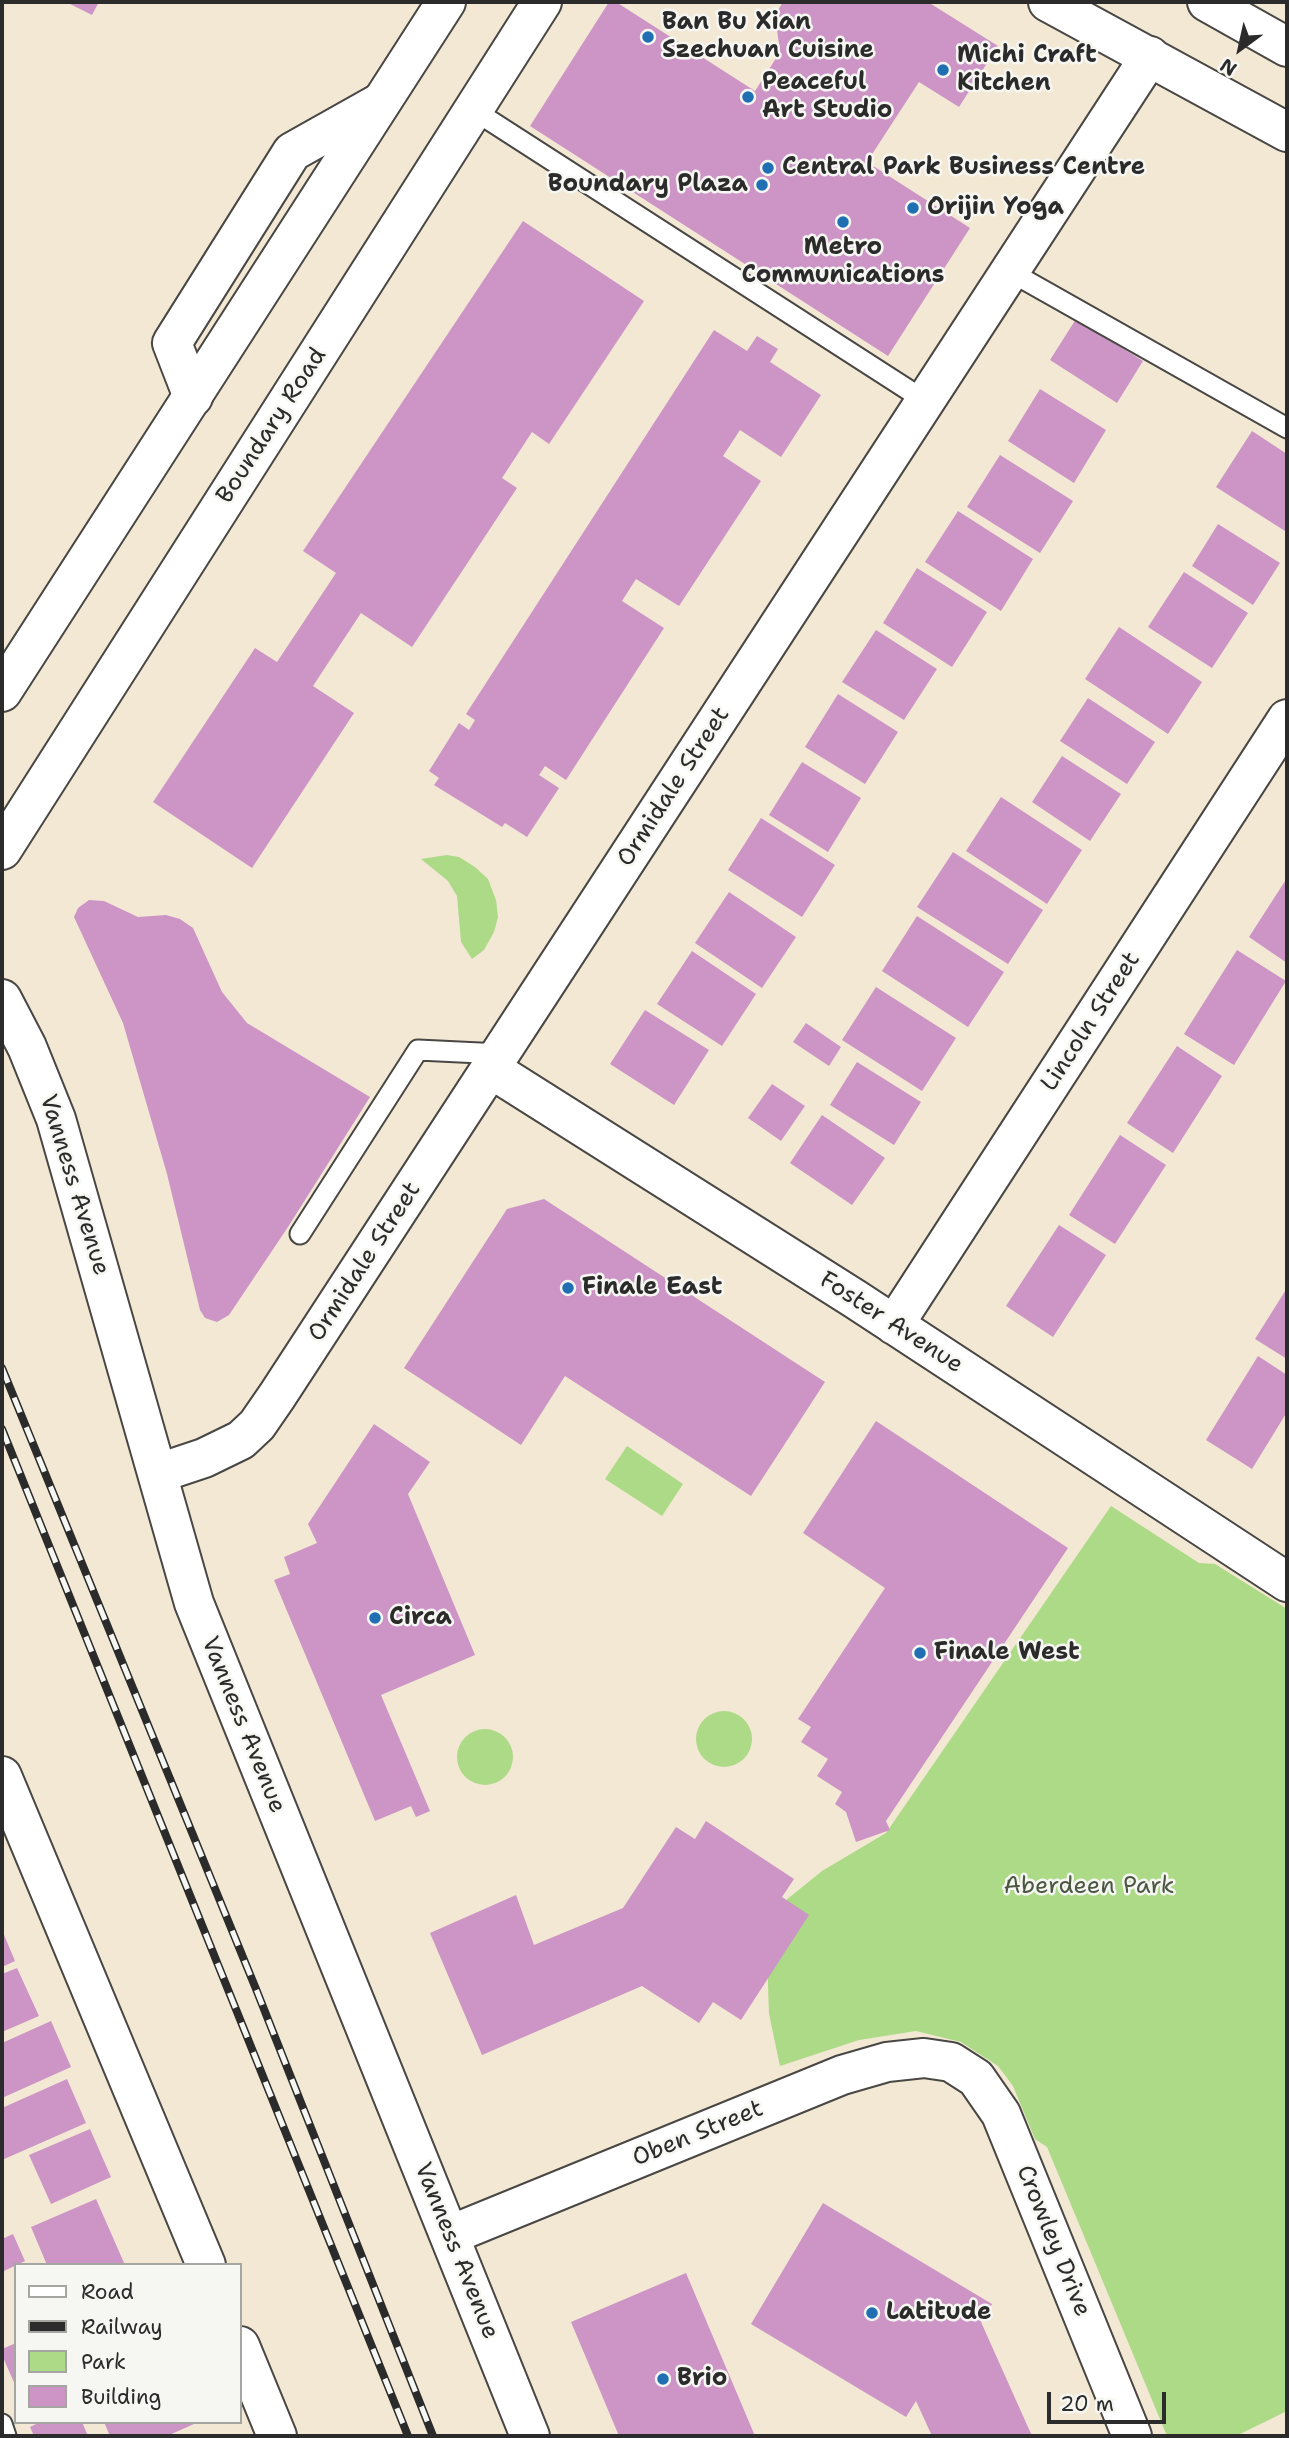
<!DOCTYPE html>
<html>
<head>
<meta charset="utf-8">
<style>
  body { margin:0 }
  #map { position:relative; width:1289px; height:2438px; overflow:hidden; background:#f3e8d4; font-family:"Shantell Sans",sans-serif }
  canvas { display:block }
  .frame { position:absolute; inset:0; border:4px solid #2b2b2b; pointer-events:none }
  .legend { position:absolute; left:14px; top:2263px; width:228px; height:161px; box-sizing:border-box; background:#f6f6f2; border:2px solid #a5a5a2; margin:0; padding:9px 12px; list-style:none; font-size:21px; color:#2b2b2b }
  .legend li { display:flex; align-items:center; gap:14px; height:35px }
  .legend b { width:35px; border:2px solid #a5a5a2 }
  .north { position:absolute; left:1205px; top:14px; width:70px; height:70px; -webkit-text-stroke:5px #f6f6f2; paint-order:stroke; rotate:213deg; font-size:19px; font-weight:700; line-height:28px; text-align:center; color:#2b2b2b }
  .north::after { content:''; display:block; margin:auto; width:24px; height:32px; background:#2b2b2b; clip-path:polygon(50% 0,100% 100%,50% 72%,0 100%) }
  .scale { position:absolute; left:1047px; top:2392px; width:119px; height:32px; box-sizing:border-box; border:4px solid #2b2b2b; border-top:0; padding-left:9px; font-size:21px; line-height:24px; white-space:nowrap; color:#2b2b2b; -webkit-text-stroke:5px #f6f6f2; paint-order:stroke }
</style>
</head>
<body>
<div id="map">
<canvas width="1289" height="2438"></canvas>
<div class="frame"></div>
<ul class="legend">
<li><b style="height:9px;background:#fff"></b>Road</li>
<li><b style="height:9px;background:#2b2b2b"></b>Railway</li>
<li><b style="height:19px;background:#acda87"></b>Park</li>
<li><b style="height:19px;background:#cc95c6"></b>Building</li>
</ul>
<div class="north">N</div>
<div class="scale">20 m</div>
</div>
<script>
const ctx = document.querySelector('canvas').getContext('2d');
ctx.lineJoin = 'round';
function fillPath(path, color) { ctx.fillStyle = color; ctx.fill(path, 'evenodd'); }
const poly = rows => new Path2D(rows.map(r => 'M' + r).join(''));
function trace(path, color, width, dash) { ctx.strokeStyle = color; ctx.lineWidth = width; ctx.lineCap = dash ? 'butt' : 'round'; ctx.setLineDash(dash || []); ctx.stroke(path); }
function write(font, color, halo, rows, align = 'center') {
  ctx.font = font + ' "Shantell Sans",sans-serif'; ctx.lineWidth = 5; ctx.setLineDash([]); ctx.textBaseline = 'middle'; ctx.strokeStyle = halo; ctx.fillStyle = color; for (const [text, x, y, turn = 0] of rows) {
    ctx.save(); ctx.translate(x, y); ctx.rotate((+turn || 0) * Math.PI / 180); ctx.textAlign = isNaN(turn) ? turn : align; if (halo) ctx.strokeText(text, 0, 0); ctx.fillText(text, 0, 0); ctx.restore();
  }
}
fillPath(poly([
  [447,855,459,857,475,867,488,879,496,900,498,917,494,932,484,950,472,959,461,942,457,896,448,881,421,859],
  [627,1446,683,1484,662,1516,605,1479],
  [1111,1506,1199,1563,1215,1564,1287,1609,1287,2411,1236,2436,1167,2436,1047,2147,1035,2139,1013,2086,998,2066,961,2042,916,2031,859,2040,780,2066,769,2014,767,1955,785,1901,822,1871,886,1833],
  '696 1739a28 28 0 1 1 56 0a28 28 0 1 1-56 0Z',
  '457 1757a28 28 0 1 1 56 0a28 28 0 1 1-56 0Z'
]), '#acda87');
fillPath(poly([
  [66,2,99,2,92,15],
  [609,2,616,2,755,91,780,52,775,15,783,2,928,2,998,46,959,107,919,82,867,162,970,228,888,356,530,126],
  [523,221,644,301,549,444,532,432,502,478,517,488,412,647,361,613,313,686,354,713,252,868,153,802,255,648,277,662,336,573,303,551],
  [1076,319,1143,361,1117,403,1050,360],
  [714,330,747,351,757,336,778,349,770,362,821,395,781,457,740,430,723,456,761,481,679,606,636,579,622,601,664,628,566,780,545,766,539,775,559,788,527,837,505,823,502,827,434,785,439,778,429,771,459,723,469,730,475,720,466,714],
  [1040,389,1106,430,1074,483,1008,441],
  [1252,431,1287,454,1287,527,1285,531,1216,487],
  [1000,455,1073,501,1040,553,967,507],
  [958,511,1033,559,1001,611,925,562],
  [1218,524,1280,563,1253,605,1192,566],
  [917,568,987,612,952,667,883,623],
  [1184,572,1248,613,1212,668,1148,627],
  [1119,627,1202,682,1168,734,1085,679],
  [876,630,937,669,904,720,842,682],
  [838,694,898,732,865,784,805,747],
  [1088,698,1155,742,1127,784,1060,741],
  [1062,756,1121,794,1090,841,1032,802],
  [802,762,861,798,828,852,769,815],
  [1001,797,1082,850,1047,904,966,851],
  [761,818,835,865,802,917,728,870],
  [953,852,1043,910,1008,964,917,907],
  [1287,878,1287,963,1249,937],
  [729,892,796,937,762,988,695,943],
  [89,900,104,901,138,917,166,915,180,919,193,928,222,992,247,1023,370,1097,288,1227,229,1315,217,1322,205,1318,200,1310,167,1174,123,1023,74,917,78,908],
  [917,916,1004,972,968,1027,882,971],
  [1237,950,1286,981,1234,1065,1184,1034],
  [692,951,756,994,722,1046,657,1004],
  [876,987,956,1038,922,1091,842,1040],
  [645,1010,709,1050,674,1105,610,1064],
  [806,1023,841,1047,829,1066,793,1042],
  [1177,1046,1222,1076,1173,1153,1127,1123],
  [857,1062,921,1102,894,1145,830,1105],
  [772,1084,805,1106,781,1141,748,1118],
  [822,1115,885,1158,852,1205,790,1163],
  [1120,1135,1166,1165,1115,1244,1069,1215],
  [544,1199,825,1382,751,1496,565,1376,521,1445,404,1368,507,1209],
  [1059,1225,1106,1255,1053,1337,1006,1306],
  [1287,1288,1287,1359,1255,1339],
  [1258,1356,1287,1375,1287,1412,1252,1469,1206,1440],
  [876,1421,1068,1548,886,1821,890,1830,856,1842,846,1812,835,1804,842,1792,817,1776,828,1759,801,1742,811,1727,798,1719,885,1588,803,1533],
  [374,1424,430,1462,408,1494,475,1655,381,1695,430,1811,416,1817,411,1806,375,1821,274,1580,290,1574,284,1557,317,1543,308,1524],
  [706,1821,794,1879,782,1897,809,1915,741,2020,713,2002,699,2023,642,1986,482,2055,430,1933,516,1895,534,1945,623,1908,676,1827,695,1839],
  [2,1930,15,1961,2,1967],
  [17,1968,39,2016,2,2032,2,1974],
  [51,2021,71,2067,2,2098,2,2043],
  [67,2079,86,2123,2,2160,2,2108],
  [90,2129,111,2177,51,2204,29,2155],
  [96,2199,125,2265,47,2265,31,2227],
  [823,2203,992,2304,981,2322,1032,2436,932,2436,916,2401,906,2417,751,2324],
  [13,2234,25,2261,2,2272,2,2239],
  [686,2273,755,2436,619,2436,571,2322],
  [16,2343,16,2387,2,2355,2,2349],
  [40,2422,82,2422,88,2436,34,2436,30,2427],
  [104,2422,194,2422,194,2424,167,2436,110,2436]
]), '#cc95c6');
const lane = poly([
  [472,109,924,400],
  [1009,271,1287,428],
  [300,1234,418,1050,501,1054],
  [2,2424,6,2436]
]);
const street = poly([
  [193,397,172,343,292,152,381,102],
  [491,1069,855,1299,1287,1582],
  [894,1325,1287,719],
  [159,1473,204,1458,241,1440,257,1425,277,1396,1150,56],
  [2,1776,206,2265],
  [450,2235,842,2075,887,2062,924,2058,951,2062,976,2078,1001,2114,1132,2436],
  [240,2346,277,2436]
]);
const secondary = poly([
  [2,999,27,1047,56,1119,194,1603,530,2436]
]);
const primary = poly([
  [1048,2,1287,132],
  [1207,2,1287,47],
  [2,692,446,2],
  [2,850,542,2]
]);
trace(lane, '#494744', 23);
trace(street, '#494744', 42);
trace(secondary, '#494744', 42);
trace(primary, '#494744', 42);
trace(lane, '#fff', 19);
trace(street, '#fff', 38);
trace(secondary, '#fff', 38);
trace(primary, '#fff', 38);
const rail = poly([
  [2,1368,256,1989,433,2436],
  [2,1429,408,2436]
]);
trace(rail, '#2b2b2b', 8);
trace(rail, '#f6f6f2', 5, [16]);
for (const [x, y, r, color] of [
  [648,37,7,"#1f6fb2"],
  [943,70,7,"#1f6fb2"],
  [748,97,7,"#1f6fb2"],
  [768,168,7,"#1f6fb2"],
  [762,185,7,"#1f6fb2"],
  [913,208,7,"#1f6fb2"],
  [843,222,7,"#1f6fb2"],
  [568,1288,7,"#1f6fb2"],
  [375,1618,7,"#1f6fb2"],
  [920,1653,7,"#1f6fb2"],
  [872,2313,7,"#1f6fb2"],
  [663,2379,7,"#1f6fb2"]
]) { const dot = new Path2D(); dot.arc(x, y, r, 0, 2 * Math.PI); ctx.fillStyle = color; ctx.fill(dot); trace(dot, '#f6f6f2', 2.5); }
write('bold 24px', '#2b2b2b', '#f6f6f2', [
  ["Ban Bu Xian",662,23],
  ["Szechuan Cuisine",662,51],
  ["Michi Craft",957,56],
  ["Kitchen",957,84],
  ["Peaceful",762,83],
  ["Art Studio",762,111],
  ["Central Park Business Centre",782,168],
  ["Boundary Plaza",748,185,"right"],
  ["Orijin Yoga",927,208],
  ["Metro",843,248,"center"],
  ["Communications",843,276,"center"],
  ["Finale East",582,1288],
  ["Circa",389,1618],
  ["Finale West",934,1653],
  ["Latitude",886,2313],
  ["Brio",677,2379]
], 'left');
write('24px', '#2b2b2b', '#f6f6f2', [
  ["Boundary Road",272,426,-57],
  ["Ormidale Street",674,787,-57],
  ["Lincoln Street",1091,1022,-57],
  ["Vanness Avenue",74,1185,73],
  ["Ormidale Street",365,1262,-57],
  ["Foster Avenue",891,1323,33],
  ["Vanness Avenue",243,1725,68],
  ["Oben Street",698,2134,-22],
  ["Crowley Drive",1053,2241,68],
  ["Vanness Avenue",456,2251,68]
]);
write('24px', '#4b5742', '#f6f6f2', [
  ["Aberdeen Park",1089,1887]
]);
</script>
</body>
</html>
